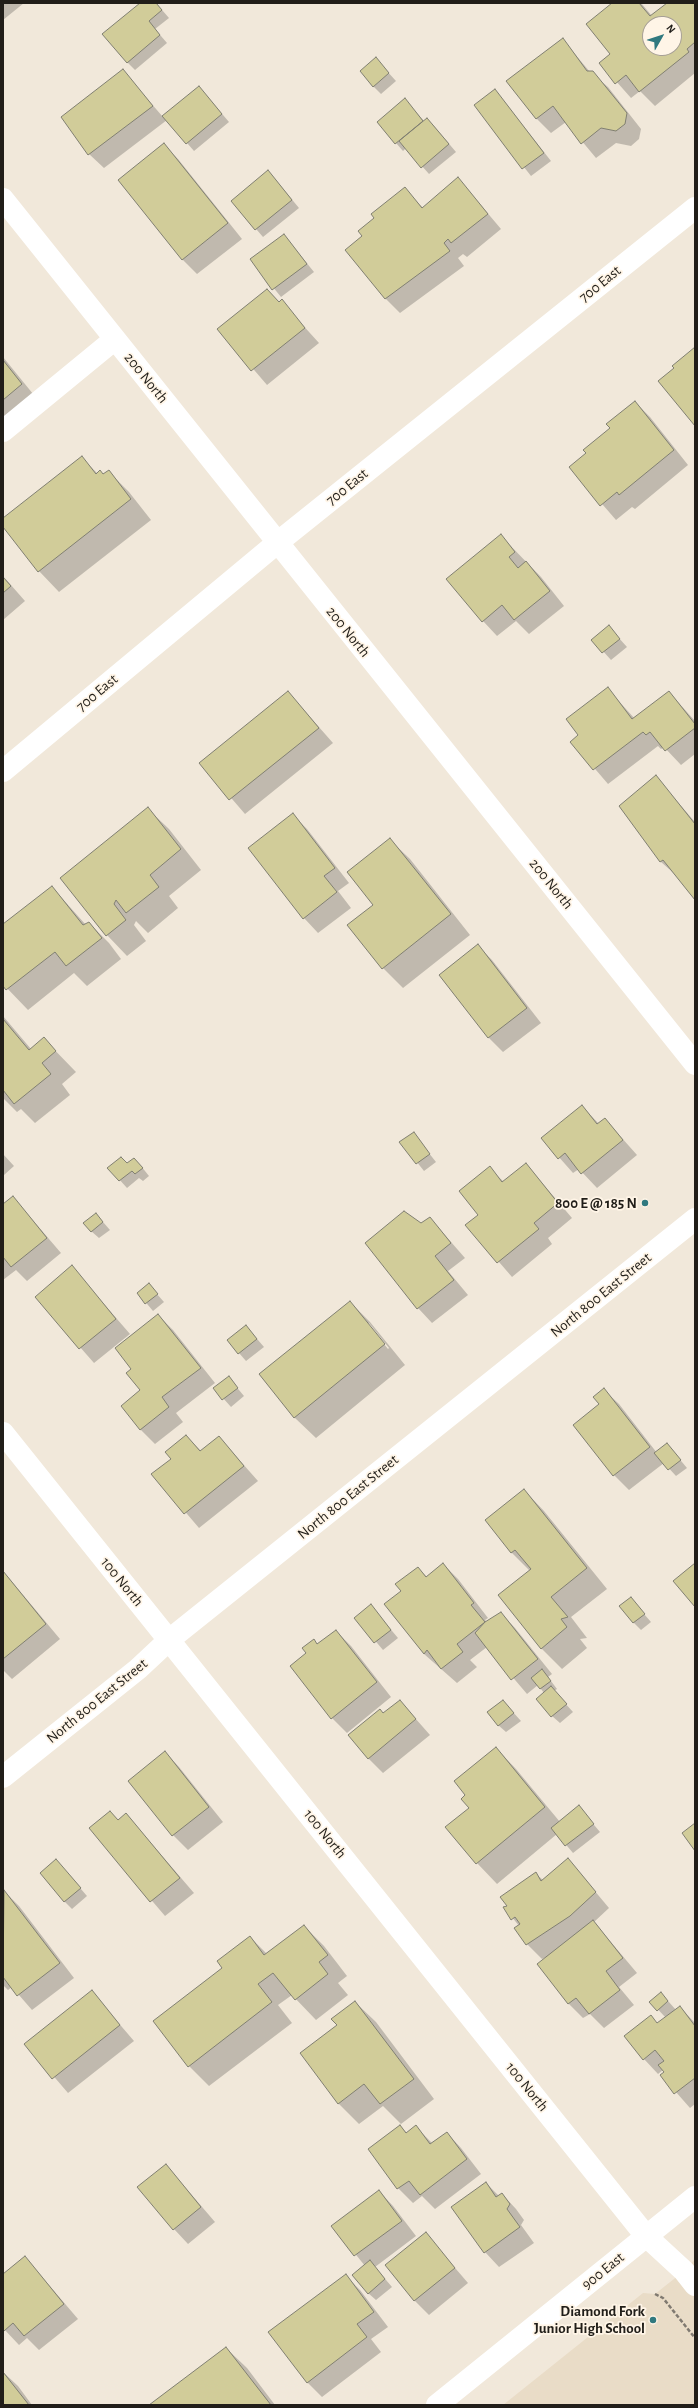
<!DOCTYPE html>
<html>
<head>
<meta charset="utf-8">
<style>
  body { margin:0 }
  #map { position:relative; width:698px; height:2408px; overflow:hidden; background:#f1e8da; font-family:"Alegreya Sans",sans-serif }
  canvas { display:block }
  .frame { position:absolute; inset:0; border:4px solid #211e19; pointer-events:none }
  .north { position:absolute; left:642px; top:16px; width:40px; height:40px; box-sizing:border-box; background:#fff5e7; border:1px solid #a69f95; border-radius:50%; rotate:51deg; font-size:11px; font-weight:700; line-height:16px; text-align:center; color:#211e19 }
  .north::after { content:''; display:block; margin:auto; width:14px; height:18px; background:#30797f; clip-path:polygon(50% 0,100% 100%,50% 72%,0 100%) }
</style>
</head>
<body>
<div id="map">
<canvas width="698" height="2408"></canvas>
<div class="frame"></div>
<div class="north">N</div>
</div>
<script>
const ctx = document.querySelector('canvas').getContext('2d');
ctx.lineJoin = 'round';
function fillPath(path, color) { ctx.fillStyle = color; ctx.fill(path, 'evenodd'); }
const poly = rows => new Path2D(rows.map(r => 'M' + r).join(''));
function trace(path, color, width, dash) { ctx.strokeStyle = color; ctx.lineWidth = width; ctx.lineCap = dash ? 'butt' : 'round'; ctx.setLineDash(dash || []); ctx.stroke(path); }
function write(font, color, halo, rows, align = 'center') {
  ctx.font = font + ' "Alegreya Sans",sans-serif'; ctx.lineWidth = 3.5; ctx.setLineDash([]); ctx.textBaseline = 'middle'; ctx.strokeStyle = halo; ctx.fillStyle = color; for (const [text, x, y, turn = 0] of rows) {
    ctx.save(); ctx.translate(x, y); ctx.rotate((+turn || 0) * Math.PI / 180); ctx.textAlign = isNaN(turn) ? turn : align; if (halo) ctx.strokeText(text, 0, 0); ctx.fillText(text, 0, 0); ctx.restore();
  }
}
fillPath(poly([
  [695,2259,695,2405,503,2405,643,2293,655,2294,684,2271]
]), '#e9dcc7');
fillPath(poly([
  [3,3,24,3,3,20],
  [142,3,156,3,169,18,155,29,167,43,135,70,127,62],
  [614,3,641,3,652,16,668,3,695,3,695,73,655,106,640,91,631,98,600,63,611,54],
  [650,24,674,24,674,48,650,48],
  [563,40,590,72,608,87,641,129,639,139,631,146,616,143,596,158,566,122,551,133,537,119,507,81],
  [376,59,396,81,381,94,373,86],
  [123,71,163,117,206,95,229,122,194,151,167,120,104,168,89,154],
  [495,90,551,161,531,176,475,105],
  [405,100,424,121,427,119,434,126,456,152,429,174,406,148,403,151,396,143],
  [164,145,178,159,242,239,197,274,183,260,119,180],
  [458,178,501,229,467,257,463,254,458,258,464,266,400,313,385,298,375,218,405,189,423,208],
  [275,179,299,208,263,237,232,201],
  [284,235,314,272,281,297,251,260],
  [281,301,319,343,267,385,219,329],
  [3,357,42,405,3,437],
  [635,402,650,417,688,465,635,509,632,507,616,520,570,467,588,453],
  [82,458,97,473,104,475,109,472,129,492,151,520,59,592,39,571,3,525,3,519],
  [501,536,541,577,564,606,529,634,516,621,497,636,483,621],
  [3,576,25,601,3,620],
  [609,627,627,647,611,660,593,640],
  [607,688,635,719,669,692,695,721,695,754,681,765,664,747,661,749,658,746,608,784,572,742,580,736],
  [288,692,333,743,245,814,201,763],
  [656,777,695,822,695,899,677,876,661,862,620,807],
  [148,809,169,829,201,870,169,896,178,908,148,933,136,921,134,925,146,941,127,956,107,935,61,878],
  [293,815,307,829,349,883,338,891,351,908,318,933,304,918],
  [389,839,410,859,470,935,403,988,383,968,374,905],
  [52,887,86,925,89,923,109,943,121,959,87,986,74,973,28,1010,3,984,3,925],
  [478,946,492,960,541,1023,503,1052,489,1038,440,976],
  [3,1016,31,1049,44,1039,76,1072,62,1084,70,1095,35,1123,21,1109,17,1112,3,1098],
  [582,1106,599,1124,605,1119,637,1155,597,1188,579,1169,573,1173,542,1138],
  [413,1133,436,1162,424,1171,401,1142],
  [3,1154,14,1166,4,1175,3,1174],
  [526,1164,572,1218,548,1238,552,1244,512,1277,467,1225,479,1215,489,1168,504,1182],
  [141,1166,149,1176,143,1181,139,1178,127,1188,109,1168],
  [13,1197,61,1253,27,1281,16,1270,3,1280,3,1205],
  [96,1214,110,1230,99,1238,91,1231],
  [430,1218,465,1258,448,1271,468,1295,432,1323,418,1308,421,1224],
  [72,1267,130,1334,94,1363,36,1297],
  [149,1285,164,1302,153,1311,138,1293],
  [350,1302,370,1322,405,1365,316,1438,295,1418,260,1375],
  [367,1323,369,1323,389,1348,388,1349],
  [158,1315,173,1330,215,1383,176,1413,183,1422,155,1444,140,1429,141,1391,133,1369],
  [246,1326,264,1347,246,1361,239,1353],
  [229,1378,244,1396,231,1407,214,1388],
  [604,1390,619,1404,657,1453,667,1444,687,1468,676,1476,664,1463,629,1490,614,1475,574,1425,600,1404],
  [186,1436,201,1451,219,1437,258,1481,199,1528,153,1474,172,1459],
  [524,1490,544,1511,607,1589,571,1617,587,1638,580,1639,587,1648,562,1669,541,1648,530,1571,512,1553,486,1520],
  [443,1564,458,1579,488,1618,485,1620,487,1622,501,1613,515,1628,552,1674,548,1677,557,1689,554,1691,573,1712,560,1723,552,1716,544,1693,538,1685,527,1694,487,1647,470,1660,477,1667,457,1683,424,1654,386,1604,402,1591,418,1568,427,1577],
  [3,1571,60,1639,12,1679,3,1670],
  [631,1599,651,1622,641,1630,633,1622],
  [371,1606,398,1638,383,1650,356,1618],
  [336,1631,351,1646,391,1697,347,1733,332,1718,291,1666,308,1654,314,1640,318,1645],
  [400,1701,430,1735,383,1773,368,1758,384,1714],
  [503,1701,521,1721,506,1732,498,1725],
  [496,1748,516,1769,560,1822,579,1807,600,1832,573,1853,557,1834,497,1884,477,1863,467,1796],
  [165,1752,179,1767,223,1822,188,1850,173,1835,130,1781],
  [110,1812,118,1820,126,1814,194,1893,165,1916,90,1828],
  [568,1859,609,1908,594,1922,637,1973,619,1987,634,2005,604,2028,590,2014,583,2018,569,2004,538,1964,549,1956,542,1959,527,1944,519,1926,505,1908,536,1874,543,1880],
  [56,1860,87,1896,72,1909,64,1901],
  [4,1891,19,1906,74,1978,32,2010,12,1987,8,1990,3,1985],
  [304,1926,324,1946,347,1976,338,1983,348,1995,316,2020,292,1995,278,2005,292,2023,209,2086,189,2066,223,1968,250,1937,267,1954],
  [92,1992,134,2041,68,2093,26,2044],
  [661,1993,676,2010,680,2007,695,2023,695,2104,690,2108,661,2075,665,2072,663,2070,658,2074,644,2059,651,2017,658,2024,666,2018,651,2002],
  [355,2002,376,2022,434,2099,401,2124,383,2106,359,2124,338,2103,338,2026],
  [400,2126,407,2133,416,2127,432,2143,447,2133,461,2148,481,2174,435,2209,422,2196,413,2203,398,2188],
  [166,2165,215,2222,188,2244,174,2229],
  [486,2183,499,2196,502,2194,516,2209,524,2220,521,2225,534,2243,499,2267,485,2252],
  [379,2191,393,2206,416,2236,375,2267,392,2287,376,2300,368,2293,365,2266,333,2226],
  [426,2234,468,2283,429,2315,414,2300],
  [25,2257,78,2319,39,2350,27,2338,19,2345,3,2328,3,2275],
  [345,2275,360,2290,388,2327,371,2339,381,2352,322,2397,307,2382],
  [226,2348,247,2368,275,2405,150,2405],
  [3,2372,18,2386,32,2405,3,2405]
]), '#0003');
const building = poly([
  [140,3,156,3,162,10,149,21,160,35,127,63,102,34,140,3],
  [612,3,639,3,650,16,667,3,693,3,695,5,695,42,687,49,689,52,639,92,626,75,615,84,599,63,610,54,586,24,612,3],
  [650,24,674,24,674,48,650,48,650,24],
  [563,38,587,71,593,71,627,113,625,124,616,131,601,128,581,144,553,106,536,119,506,81,563,38],
  [376,57,389,73,373,87,360,71,376,57],
  [123,69,153,106,88,155,61,117,123,69],
  [199,86,222,114,186,144,162,116,199,86],
  [495,89,544,153,522,169,474,105,495,89],
  [405,98,423,121,395,144,377,122,405,98],
  [427,118,449,144,421,168,399,141,427,118],
  [164,143,228,223,182,260,118,180,164,143],
  [268,170,292,200,255,230,231,201,268,170],
  [458,177,488,214,451,243,448,239,444,243,450,251,385,299,345,250,362,236,358,231,374,218,371,214,405,187,422,208,458,177],
  [284,234,307,264,272,290,250,259,284,234],
  [267,289,279,302,282,299,305,328,251,371,217,329,267,289],
  [695,347,695,426,658,381,674,368,672,366,695,347],
  [3,360,22,384,3,400,3,360],
  [635,401,674,450,619,495,617,492,600,506,569,467,586,453,583,450,610,428,606,424,635,401],
  [82,456,96,474,100,470,103,474,109,470,131,499,38,572,3,527,3,518,82,456],
  [501,534,515,552,509,557,518,568,526,561,550,591,514,620,502,605,482,622,446,579,501,534],
  [3,577,11,586,3,593,3,577],
  [609,625,620,639,602,653,591,640,609,625],
  [608,687,632,719,669,691,695,724,695,728,665,751,650,732,646,735,643,732,593,770,570,742,578,735,566,719,608,687],
  [288,691,319,728,229,800,199,763,288,691],
  [656,775,695,824,695,900,663,860,660,862,619,806,656,775],
  [148,807,181,849,150,875,159,887,126,913,116,900,114,904,126,920,106,936,60,878,148,807],
  [293,813,335,868,324,876,337,892,303,919,248,848,293,813],
  [390,838,451,914,382,969,347,925,373,905,347,872,390,838],
  [52,886,83,925,89,922,102,938,66,966,55,952,6,990,3,986,3,924,52,886],
  [478,944,527,1008,488,1038,439,975,478,944],
  [3,1019,29,1050,44,1037,56,1051,42,1063,51,1074,14,1104,3,1090,3,1019],
  [582,1105,597,1124,605,1118,623,1140,581,1174,565,1153,558,1159,541,1138,582,1105],
  [414,1132,430,1154,416,1164,399,1142,414,1132],
  [121,1157,127,1163,134,1158,143,1168,135,1174,132,1171,119,1181,107,1168,121,1157],
  [526,1163,558,1203,534,1223,539,1229,497,1263,465,1225,478,1215,459,1191,490,1166,502,1182,526,1163],
  [13,1196,47,1238,11,1267,3,1257,3,1204,13,1196],
  [404,1211,421,1223,430,1217,451,1243,435,1256,454,1280,417,1309,365,1243,404,1211],
  [96,1213,103,1222,91,1232,83,1223,96,1213],
  [72,1265,116,1319,79,1349,35,1297,72,1265],
  [149,1283,158,1294,145,1304,137,1293,149,1283],
  [350,1301,385,1344,294,1418,259,1374,350,1301],
  [158,1314,201,1368,162,1397,169,1407,140,1430,121,1406,140,1390,126,1373,131,1369,115,1348,158,1314],
  [246,1325,257,1339,238,1354,227,1340,246,1325],
  [229,1376,238,1388,222,1400,213,1388,229,1376],
  [604,1388,650,1447,613,1476,573,1425,599,1404,593,1397,604,1388],
  [186,1435,200,1451,219,1436,244,1466,184,1514,151,1474,171,1459,165,1452,186,1435],
  [667,1443,681,1460,668,1470,654,1453,667,1443],
  [524,1489,587,1568,551,1597,568,1617,561,1619,567,1627,541,1649,498,1595,531,1569,515,1550,511,1553,485,1520,524,1489],
  [443,1563,474,1603,471,1605,485,1622,457,1644,463,1652,441,1669,427,1650,424,1654,384,1604,401,1591,395,1584,418,1567,426,1577,443,1563],
  [695,1563,695,1607,673,1581,695,1563],
  [3,1571,46,1624,3,1659,3,1571],
  [631,1597,645,1614,633,1623,619,1606,631,1597],
  [371,1604,391,1630,374,1643,354,1618,371,1604],
  [501,1612,538,1659,511,1680,475,1633,485,1622,501,1612],
  [336,1630,377,1682,331,1719,290,1666,306,1653,302,1648,314,1639,317,1644,336,1630],
  [542,1669,551,1681,540,1689,531,1678,542,1669],
  [551,1686,567,1704,551,1717,536,1699,551,1686],
  [400,1700,416,1719,368,1759,348,1735,380,1709,383,1713,400,1700],
  [503,1700,514,1713,498,1726,487,1712,503,1700],
  [496,1747,545,1807,476,1864,445,1827,469,1808,461,1799,465,1795,454,1781,496,1747],
  [165,1751,209,1807,172,1836,128,1781,165,1751],
  [579,1805,594,1824,565,1846,551,1828,579,1805],
  [110,1811,118,1820,126,1813,180,1878,150,1902,89,1828,110,1811],
  [695,1823,695,1851,682,1833,695,1823],
  [568,1858,596,1892,570,1916,526,1945,514,1928,520,1924,515,1917,511,1920,503,1907,507,1906,500,1897,536,1872,541,1881,568,1858],
  [56,1859,81,1888,64,1902,40,1873,56,1859],
  [4,1890,60,1963,17,1996,3,1977,4,1890],
  [593,1920,623,1958,606,1971,620,1990,589,2014,576,1998,568,2004,537,1964,593,1920],
  [304,1925,328,1955,319,1962,328,1974,295,2000,273,1973,258,1984,272,2002,188,2067,153,2021,222,1968,217,1961,250,1936,264,1955,304,1925],
  [92,1990,120,2025,52,2079,24,2044,92,1990],
  [661,1992,668,2001,657,2011,649,2002,661,1992],
  [355,2001,414,2079,380,2104,364,2084,338,2104,300,2053,337,2025,331,2019,355,2001],
  [680,2006,695,2026,695,2078,674,2094,660,2075,664,2072,658,2065,664,2061,655,2050,643,2060,624,2036,651,2015,657,2023,680,2006],
  [400,2125,406,2133,416,2125,430,2144,447,2132,467,2159,420,2195,409,2181,397,2189,368,2149,400,2125],
  [166,2164,201,2207,173,2230,137,2187,166,2164],
  [486,2182,496,2197,502,2193,510,2204,507,2209,520,2227,484,2253,451,2207,486,2182],
  [379,2190,402,2221,354,2256,331,2226,379,2190],
  [426,2232,455,2268,414,2301,385,2265,426,2232],
  [25,2256,64,2304,24,2336,13,2323,4,2331,3,2330,3,2274,25,2256],
  [370,2260,385,2279,368,2294,352,2275,370,2260],
  [346,2274,374,2312,357,2324,367,2337,307,2383,268,2332,346,2274],
  [226,2347,271,2405,149,2405,226,2347],
  [3,2372,29,2405,3,2405,3,2372]
]);
fillPath(building, '#d1cc99');
trace(building, '#807f71', 1);
trace(poly([
  [655,2294,663,2298,695,2338]
]), '#807a71', 2.5, [4, 2]);
trace(poly([
  [3,199,695,1064],
  [3,431,115,339],
  [3,771,277,543,695,208],
  [3,1433,646,2236,684,2271,695,2285],
  [3,1777,138,1669,169,1640,695,1219],
  [437,2405,695,2197]
]), '#fff', 22);
for (const [x, y, r, color] of [
  [645,1203,4,"#30797f"],
  [653,2320,4,"#30797f"]
]) { const dot = new Path2D(); dot.arc(x, y, r, 0, 2 * Math.PI); ctx.fillStyle = color; ctx.fill(dot); trace(dot, '#fff5e7', 1.5); }
write('15px', '#211e19', '#fff5e7', [
  ["700 East",600,284,-39],
  ["200 North",146,378,51],
  ["700 East",347,487,-39],
  ["200 North",348,632,51],
  ["700 East",97,693,-40],
  ["200 North",551,884,51],
  ["North 800 East Street",601,1295,-39],
  ["North 800 East Street",348,1497,-39],
  ["100 North",122,1582,51],
  ["North 800 East Street",97,1701,-39],
  ["100 North",325,1834,51],
  ["100 North",527,2087,51],
  ["900 East",603,2271,-39]
]);
write('bold 15px', '#211e19', '#fff5e7', [
  ["800 E @ 185 N",637,1203],
  ["Diamond Fork",645,2311],
  ["Junior High School",645,2328]
], 'right');
</script>
</body>
</html>
